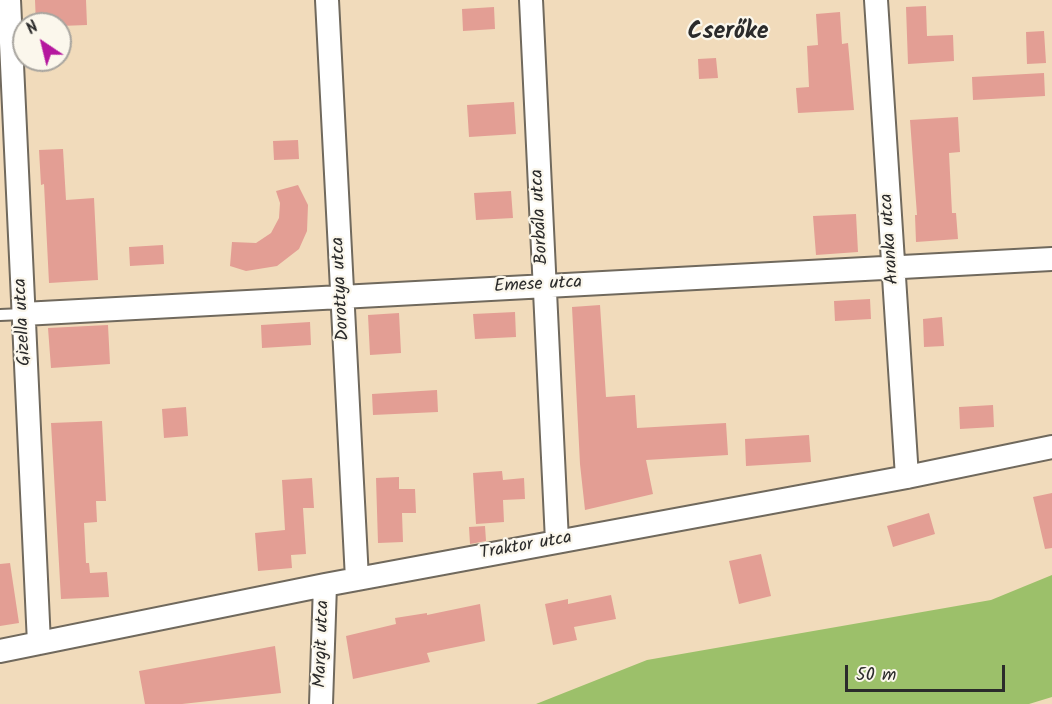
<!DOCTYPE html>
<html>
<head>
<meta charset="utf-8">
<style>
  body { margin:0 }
  #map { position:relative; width:1052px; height:704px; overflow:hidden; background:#f1dbbb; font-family:Kalam,sans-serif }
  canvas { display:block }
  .north { position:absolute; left:12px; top:12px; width:60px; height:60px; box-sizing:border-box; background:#fbf7ec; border:2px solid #a8a59f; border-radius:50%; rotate:325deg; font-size:16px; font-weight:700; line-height:24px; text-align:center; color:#2b2b2b }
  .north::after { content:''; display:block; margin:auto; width:21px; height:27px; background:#b5179e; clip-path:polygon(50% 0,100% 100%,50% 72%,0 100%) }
  .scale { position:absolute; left:845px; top:665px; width:160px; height:27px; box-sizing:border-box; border:3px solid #2b2b2b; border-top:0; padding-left:8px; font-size:18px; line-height:21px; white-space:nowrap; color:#2b2b2b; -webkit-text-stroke:4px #fbf7ec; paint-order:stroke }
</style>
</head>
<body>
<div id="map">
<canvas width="1052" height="704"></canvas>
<div class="north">N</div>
<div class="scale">50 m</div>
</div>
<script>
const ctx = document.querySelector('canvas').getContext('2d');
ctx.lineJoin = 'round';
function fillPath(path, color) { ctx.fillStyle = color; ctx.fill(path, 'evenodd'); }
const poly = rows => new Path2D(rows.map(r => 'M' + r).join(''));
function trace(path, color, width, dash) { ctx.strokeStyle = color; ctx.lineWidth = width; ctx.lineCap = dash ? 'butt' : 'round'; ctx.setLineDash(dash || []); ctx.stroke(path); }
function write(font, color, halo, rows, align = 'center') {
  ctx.font = font + ' Kalam,sans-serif'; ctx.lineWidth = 4.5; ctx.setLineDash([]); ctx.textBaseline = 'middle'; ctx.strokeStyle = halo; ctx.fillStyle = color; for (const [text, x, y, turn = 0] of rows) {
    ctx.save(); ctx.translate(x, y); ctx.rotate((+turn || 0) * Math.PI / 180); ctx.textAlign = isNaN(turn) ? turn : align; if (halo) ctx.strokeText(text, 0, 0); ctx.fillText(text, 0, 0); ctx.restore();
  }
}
fillPath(poly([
  [1052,575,1052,697,1029,704,536,704,647,660,991,600]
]), '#9cc06a');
fillPath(poly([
  [35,0,86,0,87,25,60,26,60,24,36,24],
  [926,6,927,36,953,35,954,61,908,64,906,7],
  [494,7,495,29,463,31,462,9],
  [840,12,842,44,848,43,854,110,798,113,796,88,809,87,807,46,818,45,816,14],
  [1044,31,1046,63,1027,64,1026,32],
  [716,58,718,78,699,79,698,59],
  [1044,73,1045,96,973,100,972,77],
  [514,102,516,134,469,137,467,105],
  [958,117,960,152,949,153,952,213,956,213,958,239,916,242,915,215,917,215,910,120],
  [298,140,299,159,274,160,273,141],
  [63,149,66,200,94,198,98,280,49,283,44,184,41,185,39,150],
  [298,185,308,205,307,231,299,249,277,266,246,271,230,266,232,242,256,243,271,233,279,218,280,203,276,191],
  [511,191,513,218,476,220,474,193],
  [856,214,858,252,816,255,813,216],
  [163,245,164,264,130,266,129,247],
  [870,299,871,319,835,321,834,301],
  [600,305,606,397,635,395,637,428,726,423,728,455,646,460,653,494,585,510,580,464,572,307],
  [515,312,516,337,475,339,473,314],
  [399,313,401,353,370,355,368,315],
  [942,317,944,346,924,347,923,319],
  [310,322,311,345,262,348,261,325],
  [108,325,110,364,51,368,48,328],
  [437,390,438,412,373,415,372,394],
  [993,405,994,427,960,429,959,407],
  [186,407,188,436,164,438,162,409],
  [102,421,106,501,96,501,97,522,84,523,86,563,89,563,90,573,107,572,109,597,61,599,51,423],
  [809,435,811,462,746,466,745,439],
  [502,471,503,480,524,478,525,499,503,500,504,522,476,524,473,473],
  [399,477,399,489,415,489,416,513,402,513,403,542,378,543,376,478],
  [312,478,314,508,303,508,306,554,291,555,292,568,258,571,255,533,285,530,282,480],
  [1052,493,1052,548,1045,549,1033,497],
  [929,513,935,534,893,547,887,526],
  [485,526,486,541,470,544,469,527],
  [761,554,771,596,739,604,729,561],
  [10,563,19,623,0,626,0,564],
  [611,595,616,619,574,627,577,640,553,645,545,604,568,599,568,604],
  [480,604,485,641,427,653,430,662,353,679,346,636,396,624,395,618,427,613,427,615],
  [275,646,281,693,182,704,145,704,139,671]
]), '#e39e94');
const lane = poly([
  [0,315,23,314]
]);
const street = poly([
  [9,0,39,643],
  [327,0,357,579],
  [531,0,557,541],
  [876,0,907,477],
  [23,314,1052,259],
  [0,651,325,585,907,477,1052,447],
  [321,704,325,585]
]);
trace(lane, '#70695d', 14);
trace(street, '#70695d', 26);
trace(lane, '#fff', 10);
trace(street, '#fff', 22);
write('18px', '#2b2b2b', '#fbf7ec', [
  ["Borbála utca",541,217,-93],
  ["Aranka utca",891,239,-94],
  ["Emese utca",538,286,-3],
  ["Dorottya utca",342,289,-93],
  ["Gizella utca",24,322,-93],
  ["Traktor utca",526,547,-10],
  ["Margit utca",323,644,-88]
]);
write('bold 24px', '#2b2b2b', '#fbf7ec', [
  ["Cserőke",728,34]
]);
</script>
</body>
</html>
